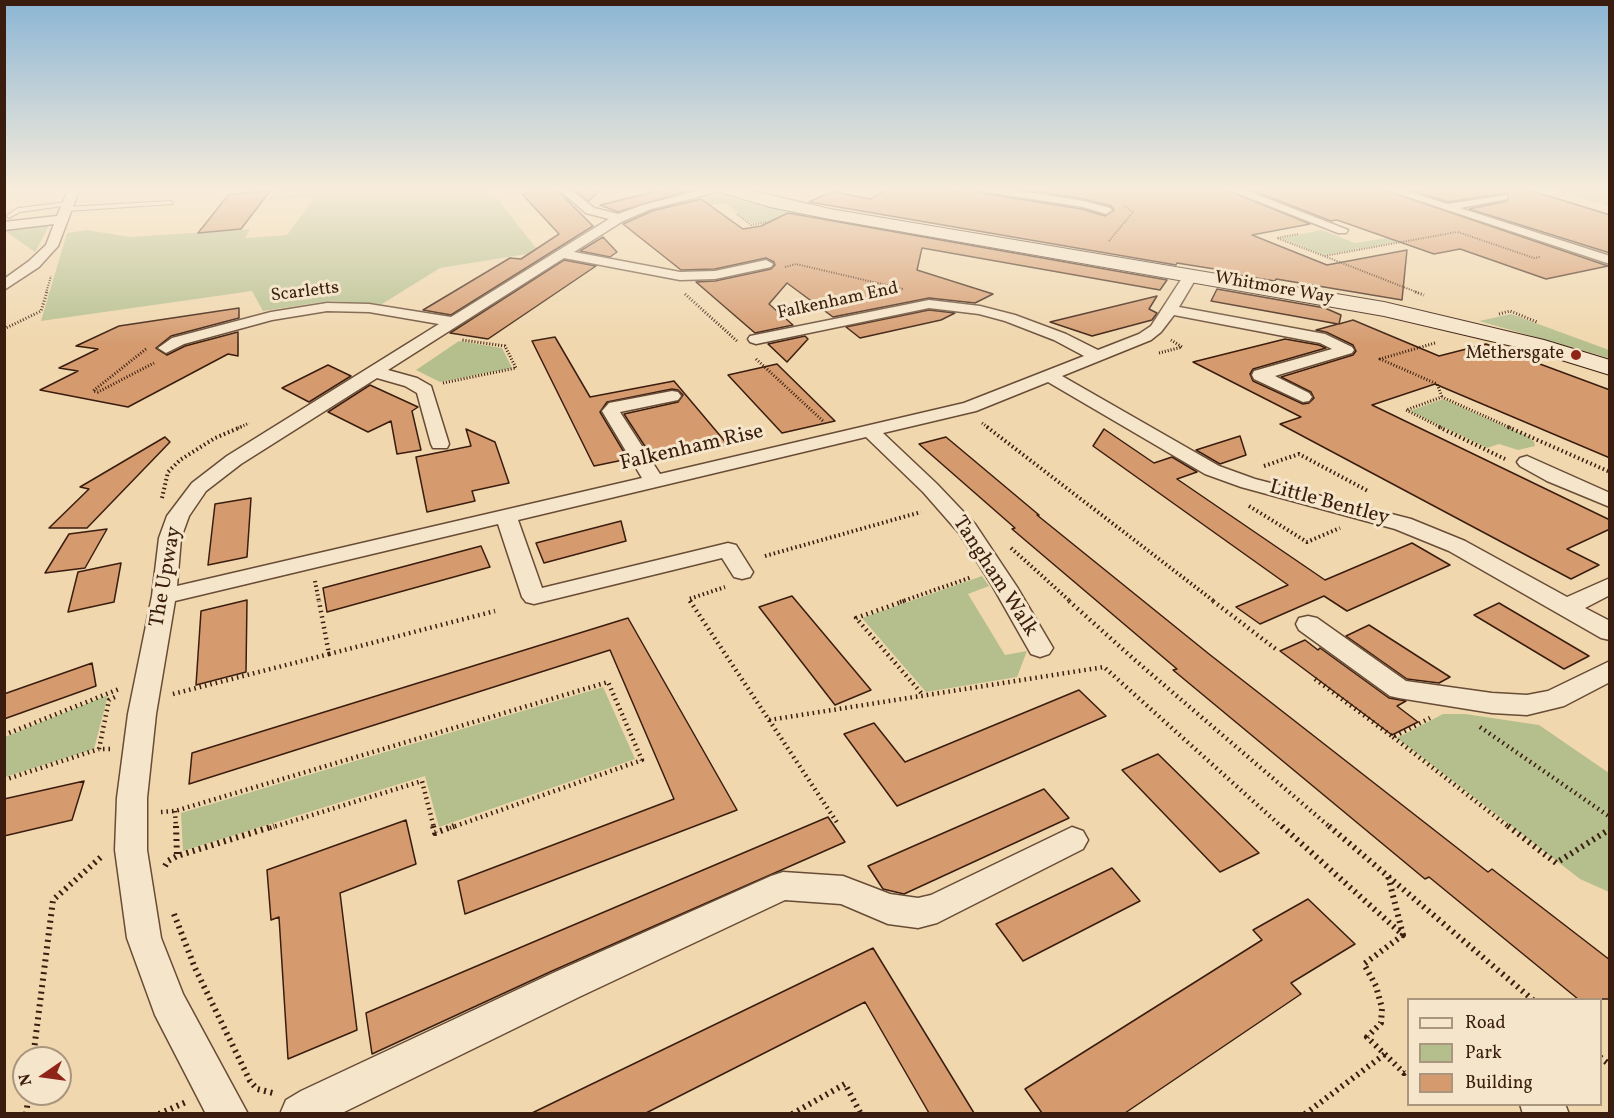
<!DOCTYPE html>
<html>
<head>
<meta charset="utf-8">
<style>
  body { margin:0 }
  #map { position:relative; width:1614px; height:1118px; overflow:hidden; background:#f0d7ae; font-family:Vollkorn,serif }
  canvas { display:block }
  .frame { position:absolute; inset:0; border:6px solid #3a1d0e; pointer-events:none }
  .legend { position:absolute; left:1407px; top:998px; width:195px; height:108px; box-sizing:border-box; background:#f5e5ca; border:2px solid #aa957f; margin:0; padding:8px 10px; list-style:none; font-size:18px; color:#3a1d0e }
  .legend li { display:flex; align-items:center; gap:12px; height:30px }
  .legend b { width:30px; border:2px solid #aa957f }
  .north { position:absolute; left:12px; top:1046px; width:60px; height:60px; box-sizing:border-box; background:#f5e5ca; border:2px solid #aa957f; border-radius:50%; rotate:257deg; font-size:16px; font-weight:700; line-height:24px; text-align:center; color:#3a1d0e }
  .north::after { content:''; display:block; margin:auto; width:21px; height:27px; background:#8f2418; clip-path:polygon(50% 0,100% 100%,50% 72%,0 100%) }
</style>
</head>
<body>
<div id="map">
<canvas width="1614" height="1118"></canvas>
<div class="frame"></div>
<ul class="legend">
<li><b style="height:8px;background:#f5e5ca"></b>Road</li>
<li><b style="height:16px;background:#b5bf8e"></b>Park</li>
<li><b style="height:16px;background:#d59b6f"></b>Building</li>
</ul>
<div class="north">N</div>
</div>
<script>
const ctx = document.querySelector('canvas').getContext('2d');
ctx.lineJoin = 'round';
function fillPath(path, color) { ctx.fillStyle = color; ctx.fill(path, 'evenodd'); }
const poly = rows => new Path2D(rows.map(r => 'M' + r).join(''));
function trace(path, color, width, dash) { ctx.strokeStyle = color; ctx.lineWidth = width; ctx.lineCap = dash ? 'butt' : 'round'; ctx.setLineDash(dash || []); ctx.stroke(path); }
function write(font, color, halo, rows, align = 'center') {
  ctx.font = font + ' Vollkorn,serif'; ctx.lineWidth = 6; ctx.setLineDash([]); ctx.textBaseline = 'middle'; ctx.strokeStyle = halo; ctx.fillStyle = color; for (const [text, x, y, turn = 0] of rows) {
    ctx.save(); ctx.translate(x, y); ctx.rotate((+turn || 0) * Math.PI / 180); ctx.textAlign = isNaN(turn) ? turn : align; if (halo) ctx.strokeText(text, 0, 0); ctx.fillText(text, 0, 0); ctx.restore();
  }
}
fillPath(poly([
  [283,188,489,188,539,252,440,268,382,304,329,301,263,311,252,291,41,321,67,233,87,230,130,237,250,229,245,238,287,235,314,198,267,200],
  [1544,188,1609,188,1609,207,1604,205],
  [720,195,762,206,812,215,752,224,725,203,629,217,656,207,661,209],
  [43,225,48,226,48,228,35,252,5,231,4,229],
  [1322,230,1355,243,1400,236,1410,240,1323,255,1281,238],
  [1511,314,1609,350,1609,358,1479,321],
  [459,341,502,348,512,368,440,382,416,370],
  [1443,399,1529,437,1534,442,1535,446,1518,450,1499,444,1487,448,1410,411],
  [982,576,989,586,968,594,1005,655,1027,651,1017,677,926,692,862,618],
  [603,687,635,759,439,827,425,776,183,851,181,813],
  [108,695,94,749,5,777,5,737],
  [1443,714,1465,714,1539,725,1609,773,1609,892,1580,879,1397,738]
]), '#b5bf8e');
const building = poly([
  [524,188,555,188,593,226,451,315,423,310,510,258,521,259,559,234,522,194,529,193,524,188],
  [572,188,602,188,589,201,572,188],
  [670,188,687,191,618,212,600,205,670,188],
  [889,188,973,188,981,193,1082,209,1105,216,1114,210,1111,206,1084,199,1014,188,1222,188,1310,224,1252,235,1327,265,1407,250,1402,300,1276,279,1275,281,1226,273,1227,271,1177,263,1176,265,809,202,832,191,870,199,889,188],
  [1246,188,1379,188,1608,266,1546,279,1460,249,1434,254,1337,220,1331,221,1246,188],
  [1405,188,1523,188,1610,215,1610,253,1469,209,1507,201,1508,193,1447,202,1405,188],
  [270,191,241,229,198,233,229,194,270,191],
  [701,199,743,229,761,226,788,213,1167,280,1160,290,922,248,917,270,993,294,975,303,929,298,833,317,787,283,769,304,793,325,755,333,696,282,715,281,771,269,775,265,774,262,766,258,715,269,681,270,623,224,652,211,701,199],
  [603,237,617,252,610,257,580,251,603,237],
  [564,260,596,266,488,339,450,333,564,260],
  [1217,289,1325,308,1341,315,1339,324,1353,320,1439,356,1486,344,1610,390,1610,458,1435,384,1372,405,1610,520,1610,529,1567,549,1599,565,1571,579,1280,424,1301,417,1193,362,1285,339,1319,345,1326,348,1253,369,1250,374,1253,381,1303,404,1309,403,1314,398,1311,392,1281,377,1353,355,1356,351,1353,345,1326,332,1316,330,1338,324,1211,301,1217,289],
  [1157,296,1149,309,1157,313,1152,320,1092,336,1050,322,1157,296],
  [239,308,239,318,171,336,156,348,167,355,185,346,238,332,238,356,228,354,128,407,40,390,78,371,59,368,98,349,76,346,119,326,239,308],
  [929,310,955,313,941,320,860,338,846,327,929,310],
  [805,336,808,339,787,362,768,344,805,336],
  [555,337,590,397,674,381,728,445,660,461,655,453,650,454,624,414,678,402,683,395,678,390,672,389,607,402,600,412,628,459,594,466,532,341,555,337],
  [777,364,835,421,782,433,728,375,777,364],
  [328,365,351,376,309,402,282,388,328,365],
  [370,385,418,407,412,411,421,450,397,454,391,421,368,432,328,412,370,385],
  [466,429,495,442,509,483,472,491,475,501,427,512,416,457,471,446,466,429],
  [1104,429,1154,463,1172,457,1197,472,1177,479,1325,580,1412,543,1450,565,1347,611,1324,596,1260,624,1236,607,1288,585,1093,446,1104,429],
  [1240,436,1246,455,1220,464,1196,450,1240,436],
  [165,437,170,442,87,528,49,528,89,489,80,487,165,437],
  [946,437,1039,515,1037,515,1209,654,1488,872,1492,869,1610,960,1610,999,1578,999,1429,877,1425,879,1173,670,1177,669,1012,529,1015,528,919,444,946,437],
  [251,498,247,557,208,565,215,504,251,498],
  [621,521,626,541,544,563,536,543,621,521],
  [107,529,85,568,45,573,69,534,107,529],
  [481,546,490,567,327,612,323,588,481,546],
  [121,563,114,602,68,612,78,572,121,563],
  [792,596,871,690,835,705,759,607,792,596],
  [247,600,246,672,196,685,201,611,247,600],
  [1499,603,1589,656,1564,669,1474,615,1499,603],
  [628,618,737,810,465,914,458,881,674,799,610,650,189,784,192,753,628,618],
  [1369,625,1450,677,1439,683,1407,679,1346,636,1369,625],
  [1305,640,1318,650,1320,648,1389,698,1406,701,1397,706,1418,722,1392,735,1280,651,1305,640],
  [92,663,96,686,4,719,4,694,92,663],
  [1079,690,1106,716,897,806,844,734,874,723,905,762,1079,690],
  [1158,754,1259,853,1220,872,1122,770,1158,754],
  [84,781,72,820,4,836,4,799,84,781],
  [1044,789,1069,818,904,894,883,889,868,866,1044,789],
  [828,817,845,842,552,971,372,1054,366,1013,828,817],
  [406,820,416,864,340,893,357,1030,288,1059,279,917,271,920,267,870,406,820],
  [1112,868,1140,901,1023,961,996,924,1112,868],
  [1308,899,1355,944,1291,983,1301,994,1125,1113,1042,1113,1025,1089,1262,940,1253,930,1308,899],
  [873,948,974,1113,929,1113,865,1002,646,1113,532,1113,873,948]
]);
fillPath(building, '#d59b6f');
trace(building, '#3a1d0e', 1.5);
const lane = poly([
  [171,201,173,204,66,211,63,209,66,207,171,201],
  [68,202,70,205,20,212,9,218,6,216,18,208,68,202]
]);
const street = poly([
  [69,188,80,188,58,246,39,267,4,290,4,279,29,261,46,245,54,224,4,230,4,222,57,216,69,188],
  [557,188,569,188,594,208,618,214,643,205,709,188,726,188,725,190,651,209,623,221,574,252,680,272,715,271,766,260,773,264,771,267,715,279,680,280,564,258,388,370,417,378,431,386,449,444,447,448,433,448,431,444,417,393,405,386,377,378,241,464,206,491,189,516,181,538,177,586,642,478,602,411,609,403,672,391,678,392,681,396,678,400,620,412,660,474,964,403,1084,356,1054,340,1005,321,979,314,929,308,756,344,750,342,748,339,750,336,929,300,980,306,1015,315,1066,334,1098,350,1139,334,1151,326,1186,272,1191,271,1198,275,1179,307,1325,334,1352,347,1354,350,1352,353,1275,376,1309,393,1312,397,1309,401,1303,402,1254,379,1252,375,1254,371,1332,349,1320,343,1174,315,1161,332,1151,340,1062,376,1219,466,1255,479,1411,519,1465,541,1567,597,1610,578,1610,595,1585,608,1610,621,1610,640,1601,638,1449,551,1395,529,1241,487,1205,474,1048,382,976,411,883,433,937,484,975,524,1017,587,1053,648,1049,654,1040,657,1031,654,993,587,959,533,923,492,866,437,518,520,542,588,728,543,736,545,753,572,750,577,742,579,734,577,722,558,534,604,526,602,522,597,498,524,175,601,156,714,147,798,147,850,161,938,183,994,248,1114,206,1114,155,1015,127,938,115,850,117,798,128,714,152,596,159,538,167,516,192,483,227,456,439,324,369,312,327,311,272,320,184,344,166,353,158,348,172,338,271,312,327,303,369,304,451,317,609,219,586,213,557,188],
  [975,188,1001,188,1084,201,1110,208,1112,210,1106,214,1083,207,981,191,975,188],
  [1224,188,1240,188,1348,230,1346,233,1338,233,1224,188],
  [1381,188,1398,188,1447,204,1507,195,1507,199,1460,208,1610,256,1610,264,1381,188],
  [1527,456,1610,493,1610,507,1547,481,1520,466,1517,462,1520,458,1527,456],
  [1308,616,1317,618,1406,681,1492,693,1527,695,1548,691,1610,661,1610,682,1564,706,1527,715,1492,713,1399,698,1390,696,1299,630,1296,624,1299,618,1308,616],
  [1072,827,1083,831,1088,840,1083,849,937,923,918,928,888,924,841,904,785,900,579,997,340,1114,280,1114,286,1100,301,1091,553,973,771,876,783,872,843,876,890,894,918,898,931,895,1072,827],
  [1520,1104,1565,1104,1569,1114,1523,1114,1520,1104]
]);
const secondary = poly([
  [714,188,740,188,830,209,1384,302,1544,340,1610,360,1610,375,1529,350,1384,316,830,219,770,207,716,191,714,188]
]);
trace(lane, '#684c36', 2);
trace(street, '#684c36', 3);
trace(secondary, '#3a1d0e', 2);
trace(poly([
  [947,188,944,190,956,191,963,188],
  [737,214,751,225,768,222],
  [1458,232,1534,258,1540,257],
  [1298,234,1277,238,1324,256],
  [1109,241,1133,212,1124,206],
  [785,267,796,264,903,289],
  [46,293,51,276],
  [1419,293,1324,256,1457,232]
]), '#3a1d0e', 2, [1, 1.5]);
trace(poly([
  [1415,292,1424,295],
  [685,294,737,341],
  [1499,314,1510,311,1537,322],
  [4,329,41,311,47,292],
  [1435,343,1380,359,1437,384,1442,397],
  [146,349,93,391,98,392,154,363],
  [1159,353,1182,347,1171,340],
  [756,359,823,421],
  [443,383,516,368,505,346,462,340],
  [982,423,989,428],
  [238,428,249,423],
  [1442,428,1406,410,1442,397,1511,428]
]), '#3a1d0e', 3, [1, 2]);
trace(poly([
  [987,427,1215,602],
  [1439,427,1505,459],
  [1508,427,1610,472],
  [1264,466,1299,454,1368,491],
  [162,498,168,472,180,460,215,438,241,427],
  [1249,506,1307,542,1340,528],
  [1011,548,1071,602],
  [765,556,921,512],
  [315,581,319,602],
  [691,602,689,599,725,587],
  [900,602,972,577]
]), '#3a1d0e', 4, [1.5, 3]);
trace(poly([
  [690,601,769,720,1104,667,1283,828],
  [904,601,856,618,923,695],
  [1069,601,1136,661,1331,828],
  [1213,601,1277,650],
  [329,654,495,611],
  [1315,679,1393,737,1430,718],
  [173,694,329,654,319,601],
  [769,720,838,824],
  [1480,727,1610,817],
  [4,735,119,689],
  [1393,737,1510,828],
  [110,749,99,749,109,700,117,696],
  [4,780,99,749],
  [175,811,176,828],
  [161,812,175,811,608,682,642,760,450,828],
  [270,828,422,781,434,828]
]), '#3a1d0e', 4.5, [1.5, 4]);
trace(poly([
  [176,826,177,856],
  [433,826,435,833,454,826],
  [1282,826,1403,935,1388,876],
  [1329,826,1533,1000],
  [1508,826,1556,863,1610,829],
  [165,866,168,861,177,856,274,826],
  [174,914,195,968,250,1081,257,1089,273,1093],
  [1403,935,1364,964,1376,986,1382,1008,1381,1023,1367,1037,1404,1073,1408,1070],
  [1600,1057,1610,1065],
  [33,1058,53,900,101,857],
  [26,1114,29,1094],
  [159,1114,186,1102],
  [792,1114,845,1084,861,1114],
  [1305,1114,1385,1054]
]), '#3a1d0e', 6, [2, 4.5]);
fillPath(lane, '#f5e5ca');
fillPath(street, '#f5e5ca');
fillPath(secondary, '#f5e5ca');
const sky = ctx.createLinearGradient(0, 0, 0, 344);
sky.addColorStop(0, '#8bb5d4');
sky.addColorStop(0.55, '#f8eddb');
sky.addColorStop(1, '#f8eddb00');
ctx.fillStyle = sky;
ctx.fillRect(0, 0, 1614, 344);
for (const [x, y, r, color] of [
  [1576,355,6,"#8f2418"]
]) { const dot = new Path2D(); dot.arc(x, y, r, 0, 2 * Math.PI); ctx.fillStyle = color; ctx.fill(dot); trace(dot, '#f5e5ca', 2); }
write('18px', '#3a1d0e', '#f5e5ca', [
  ["Whitmore Way",1274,289,10],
  ["Scarletts",305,293,-7],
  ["Falkenham End",838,302,-12]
]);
write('18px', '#3a1d0e', '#f5e5ca', [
  ["Methersgate",1564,355]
], 'right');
write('21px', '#3a1d0e', '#f5e5ca', [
  ["Falkenham Rise",692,449,-13],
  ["Little Bentley",1329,504,15],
  ["The Upway",167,577,-80],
  ["Tangham Walk",994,577,57]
]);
</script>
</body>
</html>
